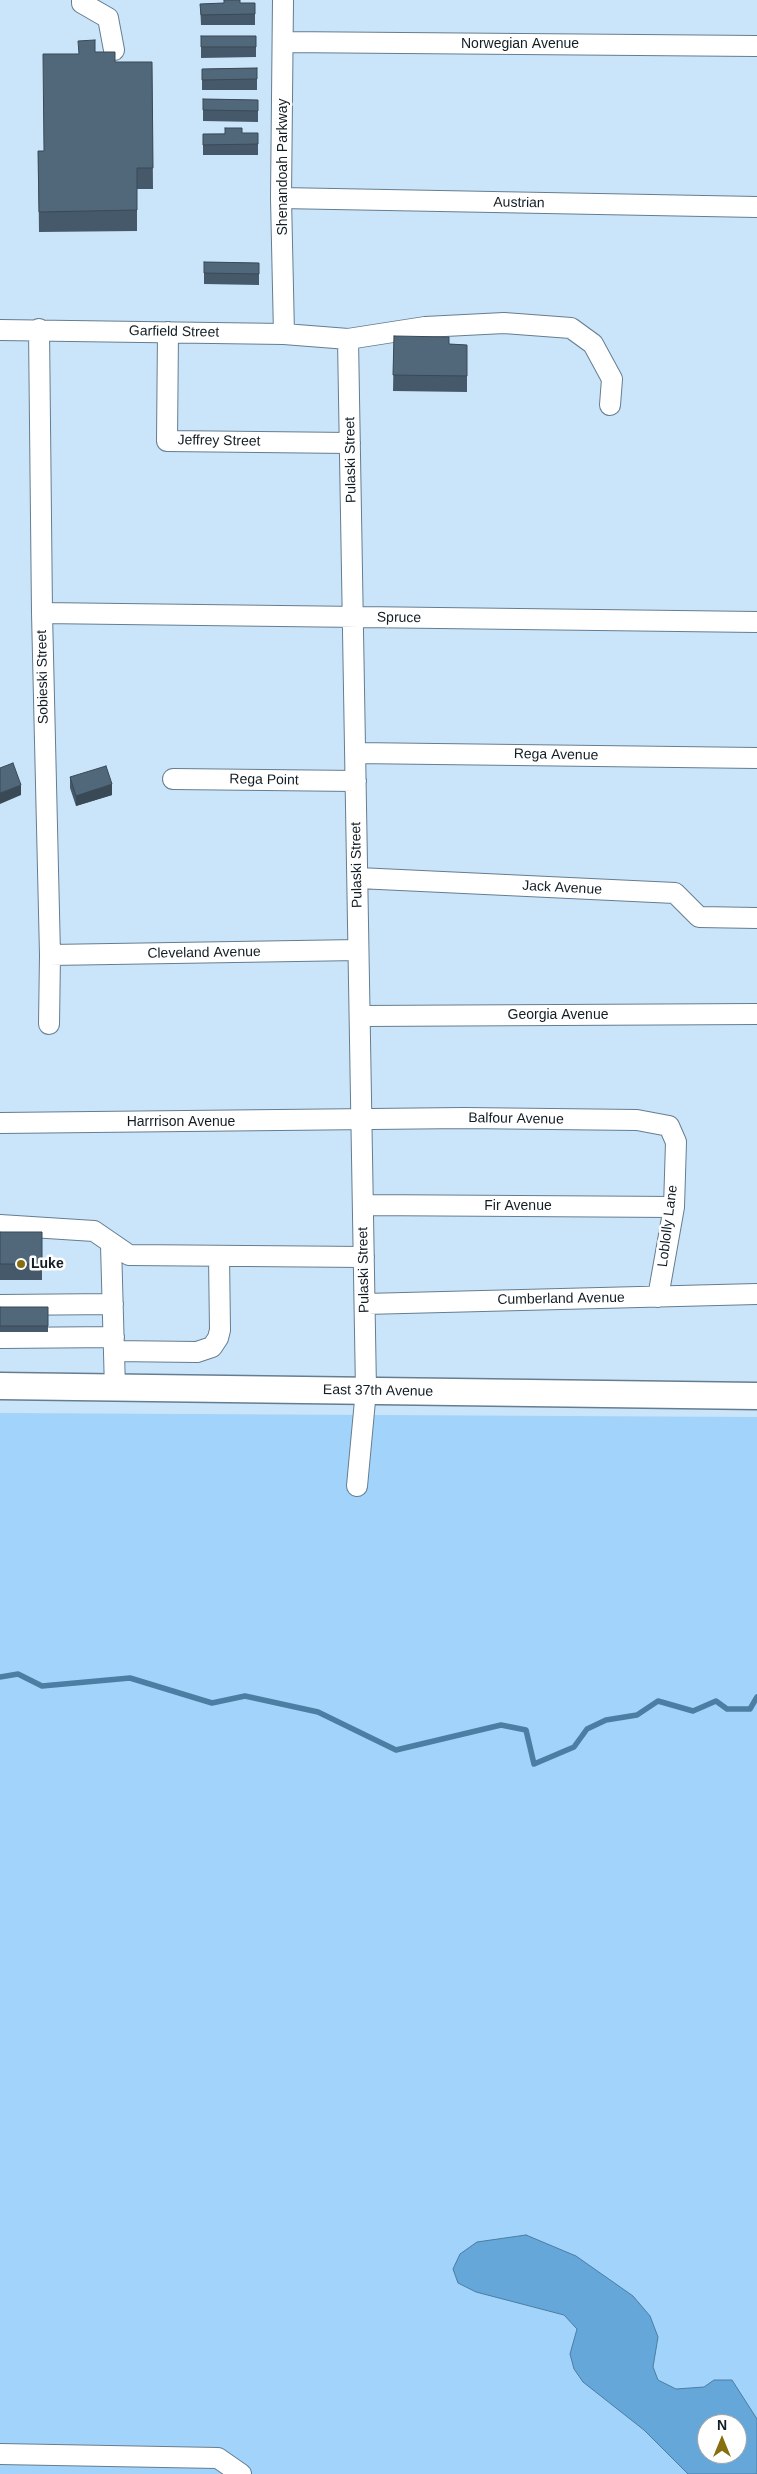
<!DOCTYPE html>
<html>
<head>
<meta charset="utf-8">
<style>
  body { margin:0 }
  #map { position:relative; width:757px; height:2474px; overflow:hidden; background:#cae5fa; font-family:Arial,sans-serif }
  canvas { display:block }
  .north { position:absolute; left:697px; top:2414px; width:50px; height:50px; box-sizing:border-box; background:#fff; border:1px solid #a1a5a7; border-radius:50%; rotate:0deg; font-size:14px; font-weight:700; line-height:20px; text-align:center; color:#131d24 }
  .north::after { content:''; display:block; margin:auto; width:18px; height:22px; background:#876e0e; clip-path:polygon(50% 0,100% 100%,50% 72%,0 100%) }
</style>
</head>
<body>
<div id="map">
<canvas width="757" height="2474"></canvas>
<div class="north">N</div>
</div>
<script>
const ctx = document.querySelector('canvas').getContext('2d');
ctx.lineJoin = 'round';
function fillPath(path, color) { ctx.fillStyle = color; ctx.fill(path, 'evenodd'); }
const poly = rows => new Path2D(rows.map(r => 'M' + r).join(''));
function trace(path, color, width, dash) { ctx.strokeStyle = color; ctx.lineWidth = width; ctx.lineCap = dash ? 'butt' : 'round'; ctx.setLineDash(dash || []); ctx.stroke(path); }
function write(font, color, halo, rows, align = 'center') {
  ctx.font = font + ' Arial,sans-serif'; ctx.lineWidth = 5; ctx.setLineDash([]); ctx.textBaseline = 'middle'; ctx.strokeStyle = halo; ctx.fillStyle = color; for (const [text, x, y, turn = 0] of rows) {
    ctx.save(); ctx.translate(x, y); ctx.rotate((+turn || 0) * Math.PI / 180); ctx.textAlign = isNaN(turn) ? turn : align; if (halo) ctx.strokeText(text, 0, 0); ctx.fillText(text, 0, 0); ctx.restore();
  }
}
fillPath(poly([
  [0,1413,757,1417,757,2474,0,2474],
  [707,2424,737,2424,737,2454,707,2454]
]), '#a2d3fa');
const water = poly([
  [526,2235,576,2256,633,2296,650,2316,658,2337,653,2367,658,2380,676,2389,704,2387,714,2380,732,2380,757,2419,757,2474,688,2474,644,2430,583,2382,574,2369,570,2354,577,2329,564,2315,476,2292,458,2283,453,2269,460,2254,477,2242,526,2235],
  [707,2424,737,2424,737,2454,707,2454,707,2424]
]);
fillPath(water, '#65a7d9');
trace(water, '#4c7ea3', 1);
trace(poly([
  [0,1677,18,1674,42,1686,130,1678,212,1703,245,1696,318,1712,396,1750,501,1725,526,1730,534,1764,574,1747,587,1729,606,1720,637,1715,658,1701,693,1711,716,1701,727,1709,750,1709,757,1697]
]), '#4c7ea3', 5.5);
const minor = poly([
  [82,0,82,3,108,18,114,50],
  [283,0,281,198,284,334],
  [284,42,757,46],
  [281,198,757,207],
  [39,329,42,613,50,955,49,1024],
  [0,330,284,334,348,339,425,327,504,323,571,328,593,344,612,379,610,405],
  [168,332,167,441,350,443],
  [348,339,366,1390,357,1486],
  [42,613,757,622],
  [356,753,757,758],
  [173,779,356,781],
  [358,878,675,893,699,917,757,918],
  [50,955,358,950],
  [360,1016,757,1014],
  [0,1123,464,1118,637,1120,669,1126,676,1142,674,1207,658,1297],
  [363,1205,674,1207],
  [0,1225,94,1231,129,1255,364,1257],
  [111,1245,115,1389],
  [365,1304,757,1294],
  [0,1305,113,1304],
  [0,1338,114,1337],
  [114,1351,197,1352,212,1347,218,1338,220,1330,219,1256],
  [0,2454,218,2458,241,2474]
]);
const major = poly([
  [0,1386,757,1396]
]);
trace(minor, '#657d90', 22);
trace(major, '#657d90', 29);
trace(minor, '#fff', 20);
trace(major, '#fff', 26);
fillPath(poly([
  [255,3,255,25,201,25,200,4],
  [201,36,256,36,256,57,201,58],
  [95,52,115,62,152,62,153,189,137,189,137,231,39,232,38,151,44,151,78,54],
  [257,68,257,90,202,90,202,69],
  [203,99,258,100,258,122,203,121],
  [258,133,258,155,203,155,203,134],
  [204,262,259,263,259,285,204,284],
  [394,336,449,344,467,345,467,392,393,391],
  [70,777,112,795,76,806,70,788],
  [0,1232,42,1232,42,1280,0,1280],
  [0,1307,48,1307,48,1332,0,1332]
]), '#46596a');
fillPath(poly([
  [112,784,112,795,76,806,76,796],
  [21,785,21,795,0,804,0,793]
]), '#394956');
const building = poly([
  [224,0,240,0,240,3,255,3,255,14,201,15,200,4,224,3,224,0],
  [201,36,256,36,256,47,201,47,201,36],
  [95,40,95,52,115,52,115,62,152,62,153,168,137,168,137,210,39,212,38,151,44,151,43,54,79,54,78,41,95,40],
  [257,68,257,79,202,80,202,69,257,68],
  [203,99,258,100,258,111,203,110,203,99],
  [225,128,242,128,242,133,258,133,258,144,203,145,203,134,225,134,225,128],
  [204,262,259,263,259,274,204,273,204,262],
  [394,336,449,337,449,344,467,345,467,376,393,375,394,336],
  [13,763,21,785,0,793,0,768,13,763],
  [106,766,112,784,76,796,70,777,106,766],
  [0,1232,42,1232,42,1264,0,1264,0,1232],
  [0,1307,48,1307,48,1326,0,1326,0,1307]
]);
fillPath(building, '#51687b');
trace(building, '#394956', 1);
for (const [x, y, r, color] of [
  [21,1264,5,"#876e0e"]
]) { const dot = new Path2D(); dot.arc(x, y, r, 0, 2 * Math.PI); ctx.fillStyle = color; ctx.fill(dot); trace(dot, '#fff', 2); }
write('14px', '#131d24', '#fff', [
  ["Norwegian Avenue",520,44],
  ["Shenandoah Parkway",283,167,-90],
  ["Austrian",519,203,1],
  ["Garfield Street",174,332,1],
  ["Jeffrey Street",219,441,1],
  ["Pulaski Street",351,460,-91],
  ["Spruce",399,618,1],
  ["Sobieski Street",43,677,-91],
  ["Rega Avenue",556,755,1],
  ["Rega Point",264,780,1],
  ["Pulaski Street",357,865,-91],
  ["Jack Avenue",562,888,3],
  ["Cleveland Avenue",204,953,-1],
  ["Georgia Avenue",558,1015],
  ["Balfour Avenue",516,1119,1],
  ["Harrrison Avenue",181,1122],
  ["Fir Avenue",518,1206],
  ["Loblolly Lane",668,1226,-83],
  ["Pulaski Street",364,1270,-91],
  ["Cumberland Avenue",561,1299,-1],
  ["East 37th Avenue",378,1391,1]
]);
write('bold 14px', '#131d24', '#fff', [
  ["Luke",31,1264]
], 'left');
</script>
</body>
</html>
